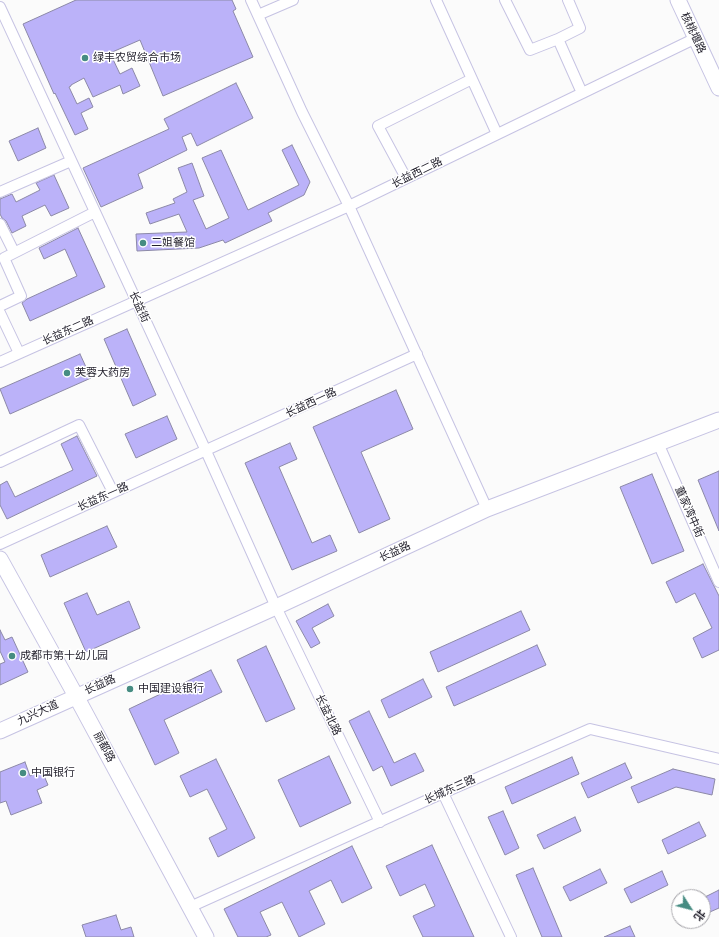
<!DOCTYPE html>
<html>
<head>
<meta charset="utf-8">
<style>
  body { margin:0 }
  #map { position:relative; width:719px; height:937px; overflow:hidden; background:#fbfbfb; font-family:"Open Sans","Noto Sans SC",sans-serif }
  canvas { display:block }
  .north { position:absolute; left:671px; top:889px; width:40px; height:40px; box-sizing:border-box; background:#fff; border:1px solid #a6a5aa; border-radius:50%; rotate:126deg; font-size:11px; font-weight:700; line-height:16px; text-align:center; color:#211f2b }
  .north::after { content:''; display:block; margin:auto; width:14px; height:18px; background:#468c82; clip-path:polygon(50% 0,100% 100%,50% 72%,0 100%) }
</style>
</head>
<body>
<div id="map">
<canvas width="719" height="937"></canvas>
<div class="north">北</div>
</div>
<script>
const ctx = document.querySelector('canvas').getContext('2d');
ctx.lineJoin = 'round';
function fillPath(path, color) { ctx.fillStyle = color; ctx.fill(path, 'evenodd'); }
const poly = rows => new Path2D(rows.map(r => 'M' + r).join(''));
function trace(path, color, width, dash) { ctx.strokeStyle = color; ctx.lineWidth = width; ctx.lineCap = dash ? 'butt' : 'round'; ctx.setLineDash(dash || []); ctx.stroke(path); }
function write(font, color, halo, rows, align = 'center') {
  ctx.font = font + ' "Open Sans","Noto Sans SC",sans-serif'; ctx.lineWidth = 3; ctx.setLineDash([]); ctx.textBaseline = 'middle'; ctx.strokeStyle = halo; ctx.fillStyle = color; for (const [text, x, y, turn = 0] of rows) {
    ctx.save(); ctx.translate(x, y); ctx.rotate((+turn || 0) * Math.PI / 180); ctx.textAlign = isNaN(turn) ? turn : align; if (halo) ctx.strokeText(text, 0, 0); ctx.fillText(text, 0, 0); ctx.restore();
  }
}
const building = poly([
  [76,0,232,0,236,9,233,11,253,57,163,96,140,40,110,53,120,74,132,68,140,86,123,94,120,85,93,97,84,78,71,85,71,86,69,87,77,104,89,98,93,107,81,113,88,129,75,135,55,93,54,94,23,24,76,0],
  [236,83,253,118,197,146,191,133,182,137,187,150,138,174,143,188,101,207,83,168,169,129,164,119,236,83],
  [38,128,46,148,18,161,9,141,38,128],
  [292,145,310,182,304,195,268,213,272,221,225,243,223,240,199,248,137,251,136,234,187,232,179,214,150,224,146,213,175,203,173,199,187,192,178,168,192,163,204,196,193,200,206,229,229,218,202,158,221,150,248,210,299,185,282,150,292,145],
  [54,175,69,208,51,216,45,205,22,216,26,226,12,233,6,221,2,218,0,214,0,199,12,194,16,202,40,190,36,183,54,175],
  [78,228,105,287,30,321,22,303,27,299,77,276,65,249,44,259,39,248,78,228],
  [127,329,156,395,133,406,104,339,127,329],
  [80,354,91,378,10,414,0,389,80,354],
  [396,390,413,429,361,452,390,519,359,533,313,427,396,390],
  [167,416,177,439,136,458,125,434,167,416],
  [77,436,97,476,7,519,0,505,0,485,7,481,15,497,73,470,61,444,77,436],
  [290,443,297,459,279,467,312,543,330,535,337,551,292,570,245,463,290,443],
  [719,471,719,531,698,480,719,471],
  [652,474,684,551,652,564,620,487,652,474],
  [107,526,117,547,50,577,41,555,107,526],
  [703,564,719,596,719,650,702,658,693,638,712,628,695,593,676,603,666,582,703,564],
  [87,593,97,615,129,601,140,628,86,652,64,603,87,593],
  [328,604,334,616,312,628,320,643,311,648,296,621,328,604],
  [521,611,530,630,438,672,430,652,521,611],
  [0,630,5,640,12,637,28,672,0,685,0,664,5,662,0,651,0,630],
  [537,645,546,665,454,706,446,687,537,645],
  [266,646,295,709,266,722,237,660,266,646],
  [211,670,222,692,164,720,179,753,155,765,129,709,211,670],
  [423,679,432,697,389,718,381,700,423,679],
  [369,711,394,763,415,753,424,771,391,786,382,766,373,771,349,721,369,711],
  [329,756,351,803,300,827,278,780,329,756],
  [572,757,579,774,512,804,505,787,572,757],
  [216,759,255,838,218,857,209,838,227,829,207,789,190,797,180,776,216,759],
  [25,762,30,776,42,771,48,785,37,790,42,803,11,815,6,801,0,803,0,772,25,762],
  [625,763,632,778,588,798,581,783,625,763],
  [673,769,715,779,712,795,676,787,638,803,631,787,673,769],
  [503,811,519,848,505,855,488,817,503,811],
  [575,817,581,831,544,849,537,835,575,817],
  [699,822,706,836,668,854,662,840,699,822],
  [432,845,474,937,423,937,413,916,435,906,425,884,400,896,386,866,432,845],
  [352,846,372,888,342,903,331,880,309,891,325,924,299,937,282,902,260,912,271,935,266,937,238,937,224,909,352,846],
  [533,868,562,937,542,937,516,875,533,868],
  [600,869,607,883,570,901,563,887,600,869],
  [662,871,668,885,631,903,624,889,662,871],
  [719,890,719,908,703,915,703,898,719,890],
  [116,915,121,930,131,927,134,937,86,937,82,925,116,915],
  [630,926,635,937,604,937,630,926]
]);
fillPath(building, '#bbb2f9');
trace(building, '#8c89a7', 1);
const street = poly([
  [251,0,302,112,349,206,487,509],
  [436,0,497,134],
  [505,0,530,50,558,39,582,93],
  [0,7,206,451,276,607,380,822],
  [258,15,293,0],
  [558,39,580,28,568,0],
  [406,178,378,126,472,79],
  [0,192,71,161],
  [0,224,14,252],
  [0,306,21,296,4,258,95,212],
  [0,313,19,353],
  [0,362,349,206,696,38],
  [658,443,719,582],
  [0,462,79,425,113,492],
  [0,544,417,354],
  [443,793,511,937],
  [190,907,443,793,590,729,719,759]
]);
const secondary = poly([
  [678,0,719,88],
  [0,559,76,696,206,937],
  [0,731,276,607,487,509,719,420]
]);
trace(street, '#c6c3e3', 12);
trace(secondary, '#c6c3e3', 17);
trace(street, '#fff', 10);
trace(secondary, '#fff', 15);
for (const [x, y, r, color] of [
  [85,58,4,"#468c82"],
  [143,243,4,"#468c82"],
  [67,373,4,"#468c82"],
  [12,656,4,"#468c82"],
  [130,689,4,"#468c82"],
  [23,773,4,"#468c82"]
]) { const dot = new Path2D(); dot.arc(x, y, r, 0, 2 * Math.PI); ctx.fillStyle = color; ctx.fill(dot); trace(dot, '#fff', 1.5); }
write('11px', '#211f2b', '#fff', [
  ["核桃堰路",693,33,65],
  ["长益西二路",417,173,-26],
  ["长益街",139,307,65],
  ["长益东二路",68,331,-24],
  ["长益西一路",311,403,-25],
  ["长益东一路",103,497,-24],
  ["董家湾中街",689,512,66],
  ["长益路",395,552,-25],
  ["长益路",100,685,-24],
  ["九兴大道",38,713,-25],
  ["长益北路",328,715,64],
  ["丽都路",104,747,62],
  ["长城东三路",450,790,-24]
]);
write('11px', '#211f2b', '#fff', [
  ["绿丰农贸综合市场",93,58],
  ["二姐餐馆",151,243],
  ["芙蓉大药房",75,373],
  ["成都市第十幼儿园",20,656],
  ["中国建设银行",138,689],
  ["中国银行",31,773]
], 'left');
</script>
</body>
</html>
